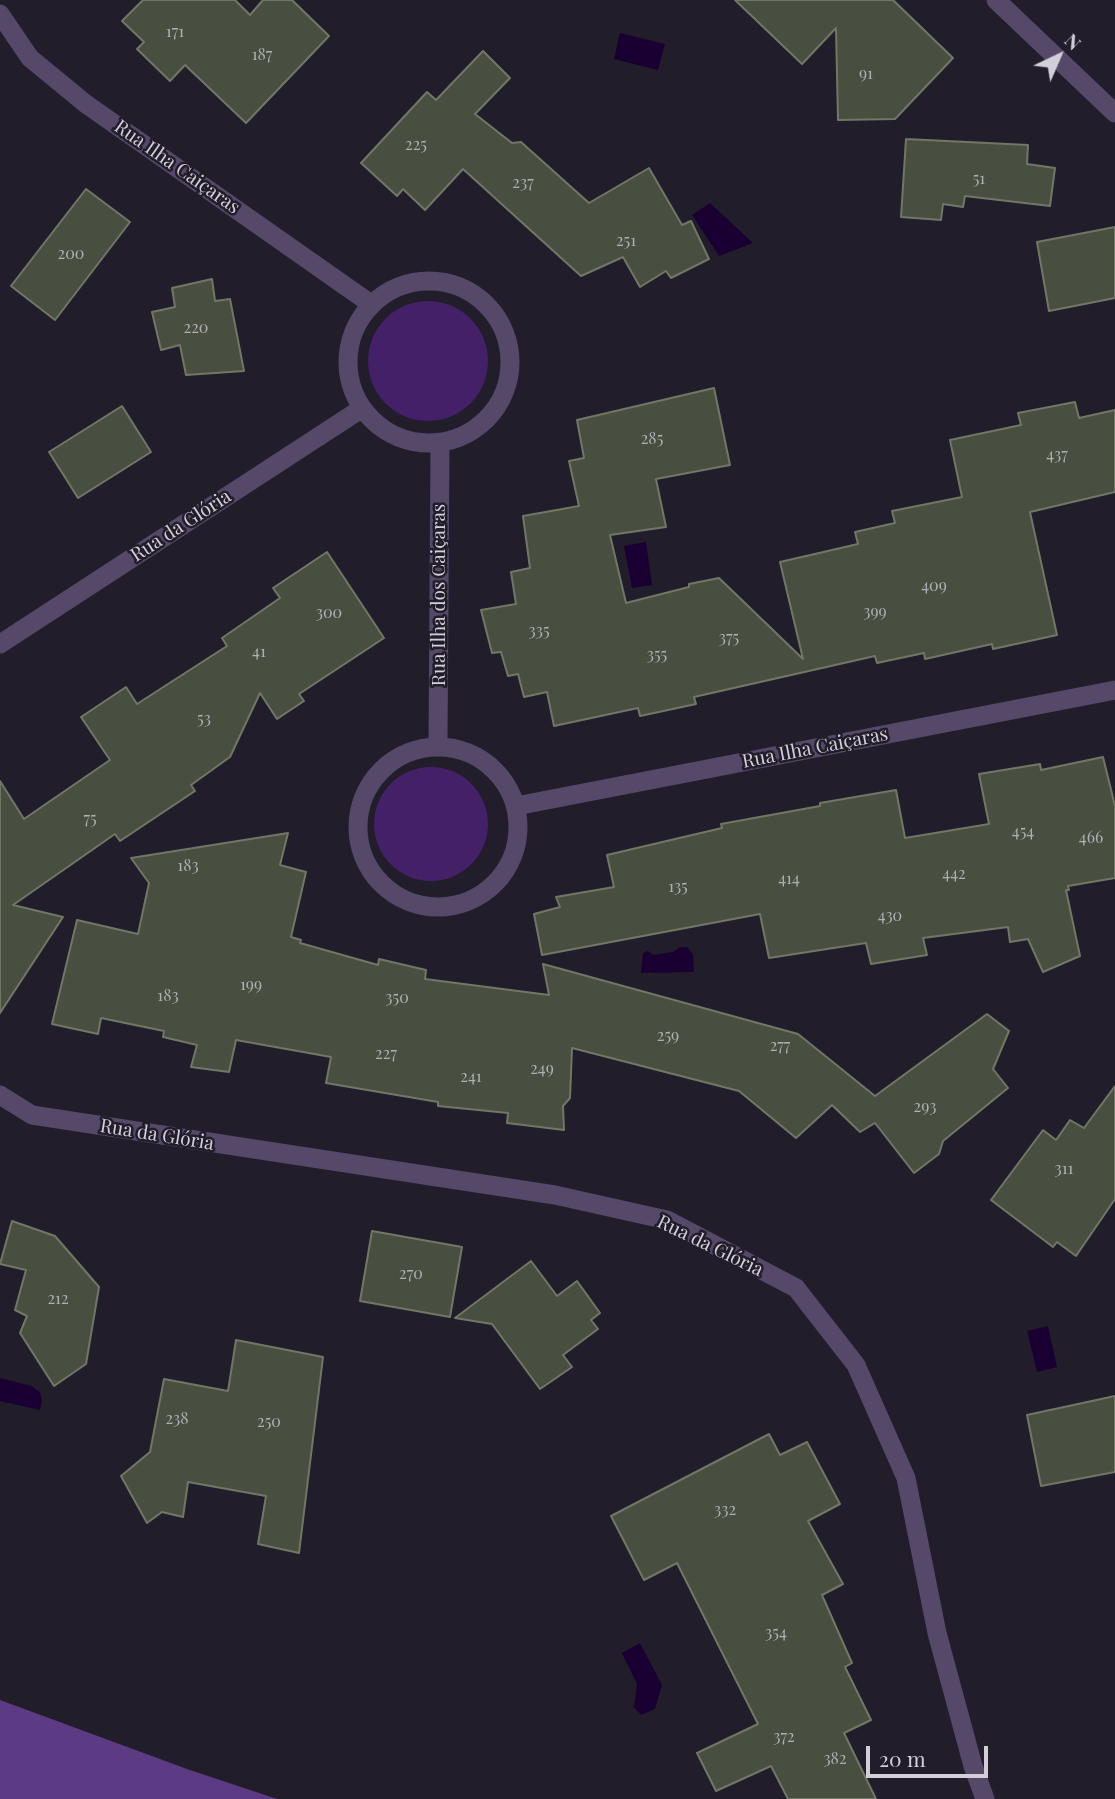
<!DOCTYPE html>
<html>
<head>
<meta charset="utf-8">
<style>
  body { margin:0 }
  #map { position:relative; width:1115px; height:1799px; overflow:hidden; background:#221d2a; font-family:"Playfair Display",serif }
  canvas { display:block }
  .north { position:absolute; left:1024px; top:21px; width:70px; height:70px; -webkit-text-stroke:5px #221d2a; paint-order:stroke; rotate:44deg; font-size:19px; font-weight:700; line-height:28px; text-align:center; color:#d3cfd9 }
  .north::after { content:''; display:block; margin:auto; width:24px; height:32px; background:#d3cfd9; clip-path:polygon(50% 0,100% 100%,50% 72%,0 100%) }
  .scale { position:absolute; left:866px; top:1746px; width:122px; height:32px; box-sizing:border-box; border:4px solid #d3cfd9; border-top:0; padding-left:9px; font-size:21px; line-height:24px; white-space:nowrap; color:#d3cfd9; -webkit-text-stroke:5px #221d2a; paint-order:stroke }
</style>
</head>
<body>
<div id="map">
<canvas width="1115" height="1799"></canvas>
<div class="north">N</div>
<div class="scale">20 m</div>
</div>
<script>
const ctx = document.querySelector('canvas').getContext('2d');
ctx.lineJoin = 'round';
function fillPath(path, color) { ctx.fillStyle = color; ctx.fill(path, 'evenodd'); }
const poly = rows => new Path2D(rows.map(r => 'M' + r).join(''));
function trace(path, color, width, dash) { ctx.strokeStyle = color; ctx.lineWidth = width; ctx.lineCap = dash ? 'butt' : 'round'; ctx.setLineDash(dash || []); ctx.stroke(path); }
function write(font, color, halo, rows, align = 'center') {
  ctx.font = font + ' "Playfair Display",serif'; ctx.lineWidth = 5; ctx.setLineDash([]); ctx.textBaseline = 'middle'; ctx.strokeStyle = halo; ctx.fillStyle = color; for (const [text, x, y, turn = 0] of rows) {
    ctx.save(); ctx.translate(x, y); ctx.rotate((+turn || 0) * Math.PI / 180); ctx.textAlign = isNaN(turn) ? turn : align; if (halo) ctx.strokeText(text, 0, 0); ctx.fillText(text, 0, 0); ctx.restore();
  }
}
fillPath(poly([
  '368 361a60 60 0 1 1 120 0a60 60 0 1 1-120 0Z',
  '374 824a57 57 0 1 1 114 0a57 57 0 1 1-114 0Z'
]), '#432067');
fillPath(poly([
  [0,1700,187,1769,277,1799,0,1799]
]), '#5d3a84');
fillPath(poly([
  [620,33,665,44,658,70,614,59],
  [710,203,753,243,719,256,692,215],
  [646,542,652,585,632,588,624,546],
  [680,947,687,947,693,954,694,972,641,973,643,953,648,951,653,955,673,952],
  [1048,1326,1057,1367,1037,1372,1027,1331],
  [0,1378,31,1386,40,1392,42,1401,40,1410,0,1401],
  [640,1643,662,1685,655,1709,641,1715,634,1707,637,1684,622,1653]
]), '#1a0032');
const building = poly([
  [143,0,235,0,250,15,263,0,292,0,329,36,246,123,185,65,170,81,137,49,144,42,122,21,143,0],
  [735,0,893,0,953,58,895,119,838,120,836,28,802,64,735,0],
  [483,51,510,78,475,114,512,143,521,142,589,203,649,168,682,225,691,221,709,259,671,278,666,271,640,287,623,257,581,276,463,169,425,210,403,189,397,196,361,163,427,92,436,100,483,51],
  [906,139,1028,145,1027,164,1055,168,1050,206,965,196,963,207,943,204,941,220,901,217,906,139],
  [86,189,130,222,55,320,11,286,86,189],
  [1115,227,1115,298,1049,311,1037,242,1115,227],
  [212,279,215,301,230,299,244,371,186,375,180,345,161,350,152,312,175,307,172,288,212,279],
  [714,388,730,465,656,479,666,527,610,535,626,603,689,587,689,584,719,578,803,659,780,562,858,544,855,532,895,523,892,511,962,497,950,440,1021,425,1018,413,1075,402,1079,418,1115,410,1115,492,1030,512,1057,635,993,649,992,644,925,659,924,653,877,663,875,656,694,697,696,704,640,716,638,708,554,726,547,692,524,697,518,674,508,676,501,652,492,653,481,610,516,604,511,572,530,568,523,516,579,506,569,461,584,458,577,420,714,388],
  [122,406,151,452,78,498,49,452,122,406],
  [327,552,384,638,299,694,304,701,277,719,260,693,230,757,191,785,195,791,120,841,115,834,13,905,63,917,0,1013,0,781,24,819,110,760,81,717,126,687,137,704,227,646,222,638,280,598,273,588,327,552],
  [1103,757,1115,806,1115,878,1068,886,1069,890,1066,890,1080,956,1043,972,1028,939,1010,942,1008,927,923,938,927,955,871,964,866,943,769,958,760,914,542,955,534,914,560,907,556,897,614,887,607,855,722,828,721,824,820,806,820,803,896,790,905,838,989,824,979,774,1040,764,1041,770,1103,757],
  [288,833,280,865,306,872,291,937,301,940,300,943,378,965,379,959,426,970,425,979,549,995,543,964,798,1034,875,1096,987,1014,1009,1031,993,1069,1008,1088,943,1141,939,1154,914,1173,875,1123,860,1132,832,1105,796,1138,739,1091,572,1048,570,1098,563,1106,564,1130,507,1123,508,1113,438,1106,438,1102,326,1083,331,1057,236,1040,229,1072,191,1067,197,1045,163,1037,164,1031,101,1018,98,1034,52,1024,77,920,138,934,149,883,131,858,288,833],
  [1115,1086,1115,1199,1076,1256,1057,1242,1053,1247,991,1200,1043,1130,1056,1140,1070,1120,1084,1128,1115,1086],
  [12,1221,55,1236,99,1287,86,1364,54,1386,20,1333,27,1316,15,1310,26,1270,0,1264,12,1221],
  [372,1231,462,1247,450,1317,360,1301,372,1231],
  [531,1261,557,1296,577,1281,600,1313,591,1320,598,1329,563,1355,572,1367,540,1389,492,1324,455,1318,531,1261],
  [236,1340,323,1357,299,1553,258,1544,266,1496,188,1482,183,1517,162,1512,147,1523,121,1476,150,1452,164,1379,228,1391,236,1340],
  [1115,1396,1115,1472,1041,1486,1027,1415,1115,1396],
  [769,1434,780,1455,807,1442,840,1504,808,1521,843,1584,822,1595,852,1663,845,1667,871,1720,844,1733,876,1799,788,1799,771,1766,716,1791,697,1753,758,1724,677,1563,644,1580,611,1516,769,1434]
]);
fillPath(building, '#484f40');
trace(building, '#707767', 2);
trace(poly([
  [996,0,1115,113],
  [0,14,30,58,86,104,371,304],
  '348 362a81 81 0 1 1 162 0a81 81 0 1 1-162 0Z',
  [0,644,361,409],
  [438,746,440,443],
  '358 827a80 80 0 1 1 160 0a80 80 0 1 1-160 0Z',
  [516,806,1115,690],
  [0,1095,32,1115,555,1195,667,1220,796,1288,856,1365,906,1478,937,1633,973,1766,985,1799]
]), '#554868', 19);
write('16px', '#b0afb3', null, [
  ["171",175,32],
  ["187",262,55],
  ["91",866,74],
  ["225",416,145],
  ["51",979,179],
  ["237",523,183],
  ["251",626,241],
  ["200",71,254],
  ["220",196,328],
  ["285",652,439],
  ["437",1057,455],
  ["409",934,586],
  ["399",875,612],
  ["300",329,613],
  ["335",539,631],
  ["375",729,638],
  ["41",259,652],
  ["355",657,655],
  ["53",204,719],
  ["75",90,819],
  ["454",1023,832],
  ["466",1091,838],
  ["183",188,866],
  ["442",954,874],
  ["414",789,879],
  ["135",678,887],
  ["430",890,916],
  ["199",251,985],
  ["183",168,996],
  ["350",397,998],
  ["259",668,1036],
  ["277",780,1046],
  ["227",386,1054],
  ["249",542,1069],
  ["241",471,1077],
  ["293",925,1107],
  ["311",1064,1169],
  ["270",411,1274],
  ["212",58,1299],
  ["238",177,1419],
  ["250",269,1422],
  ["332",725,1510],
  ["354",776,1633],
  ["372",784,1737],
  ["382",835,1759]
]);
write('19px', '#d3cfd9', '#221d2a', [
  ["Rua Ilha Caiçaras",177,167,35],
  ["Rua da Glória",181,526,-33],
  ["Rua Ilha dos Caiçaras",439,595,-90],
  ["Rua Ilha Caiçaras",815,748,-11],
  ["Rua da Glória",157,1135,9],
  ["Rua da Glória",710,1246,26]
]);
</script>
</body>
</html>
